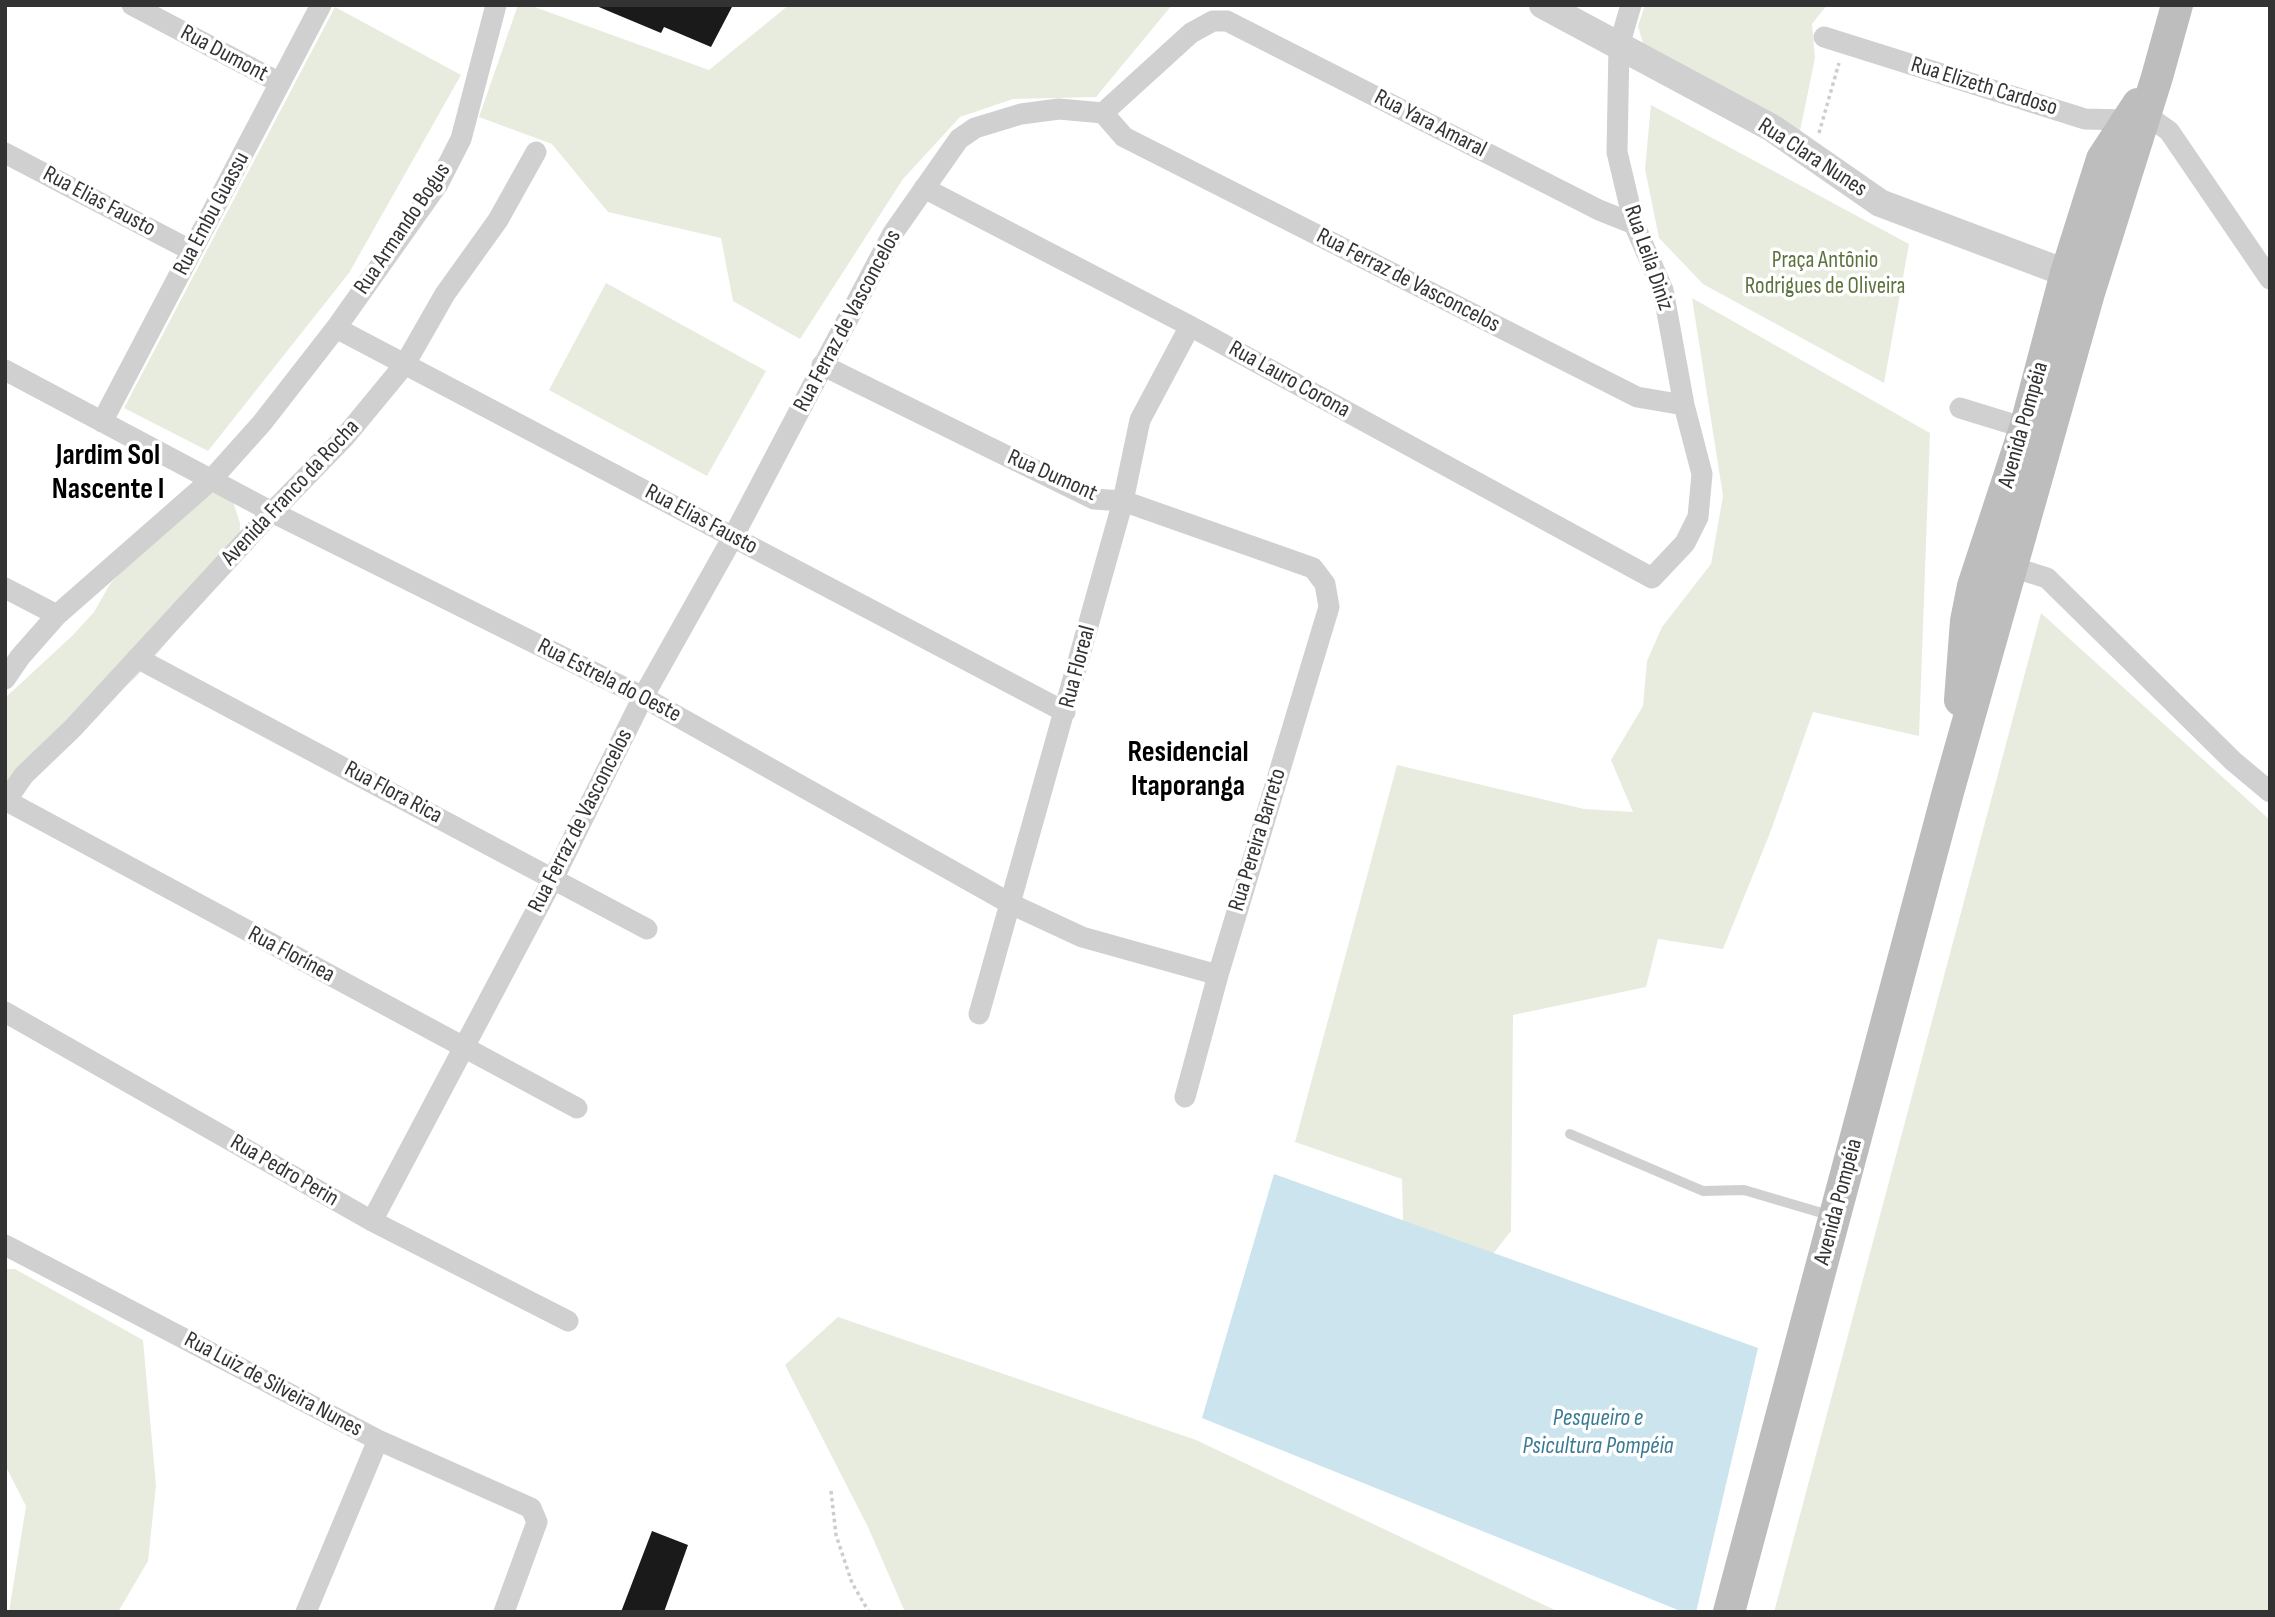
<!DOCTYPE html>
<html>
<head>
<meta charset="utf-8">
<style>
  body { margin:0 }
  #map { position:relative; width:2275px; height:1617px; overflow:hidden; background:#fff; font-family:"Sofia Sans Condensed",sans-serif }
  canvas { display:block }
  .frame { position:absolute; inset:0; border:7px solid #333; pointer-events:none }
</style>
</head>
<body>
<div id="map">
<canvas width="2275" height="1617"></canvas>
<div class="frame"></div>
</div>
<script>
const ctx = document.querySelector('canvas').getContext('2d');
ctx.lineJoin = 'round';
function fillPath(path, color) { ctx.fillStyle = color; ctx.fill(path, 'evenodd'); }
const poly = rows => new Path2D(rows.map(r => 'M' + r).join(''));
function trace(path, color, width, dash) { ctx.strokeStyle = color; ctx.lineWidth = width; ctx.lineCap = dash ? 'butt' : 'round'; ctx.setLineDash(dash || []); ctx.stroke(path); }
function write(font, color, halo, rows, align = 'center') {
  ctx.font = font + ' "Sofia Sans Condensed",sans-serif'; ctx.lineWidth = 7; ctx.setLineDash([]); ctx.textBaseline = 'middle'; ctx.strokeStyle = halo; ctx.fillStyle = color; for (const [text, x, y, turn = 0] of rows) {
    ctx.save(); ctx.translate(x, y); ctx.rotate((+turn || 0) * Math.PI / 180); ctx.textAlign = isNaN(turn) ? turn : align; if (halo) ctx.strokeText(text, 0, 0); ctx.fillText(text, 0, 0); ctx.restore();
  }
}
fillPath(poly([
  [518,5,529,5,709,70,789,5,1172,5,1096,97,1013,99,960,117,903,179,800,339,733,301,721,238,608,212,552,144,479,117],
  [1645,5,1827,5,1812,24,1815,58,1800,131,1644,47,1638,26],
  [335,7,461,75,349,273,208,451,124,408],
  [1651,105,1909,244,1884,383,1703,284,1659,238,1645,169],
  [606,283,766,371,707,476,549,390],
  [1692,298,1930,433,1919,736,1813,712,1770,833,1723,949,1658,939,1646,987,1513,1015,1511,1231,1456,1301,1405,1303,1402,1179,1295,1142,1397,765,1584,809,1633,812,1611,760,1643,706,1647,661,1662,627,1711,564,1723,496],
  [229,489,240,523,239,554,157,654,136,677,5,789,5,698,73,635,94,612,110,584,174,516,197,496],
  [2041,613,2270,820,2270,1612,1774,1612],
  [5,1269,15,1269,143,1340,156,1486,148,1561,118,1612,9,1612,26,1506,5,1465],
  [838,1317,1196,1440,1559,1612,905,1612,868,1527,785,1365]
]), '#e8ecde');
fillPath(poly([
  [1274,1174,1758,1348,1696,1612,1683,1612,1202,1418]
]), '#cbe4ed');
fillPath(poly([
  [594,5,733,5,711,47,664,27,661,33],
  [652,1531,688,1545,664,1612,621,1612]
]), '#1a1a1a');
trace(poly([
  [1819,133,1839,63],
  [831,1491,836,1535,852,1583,869,1612]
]), '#cdcdcd', 3.5, [3.5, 3.5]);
trace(poly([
  [1570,1134,1703,1191,1744,1190,1832,1216]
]), '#d0d0d0', 10);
trace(poly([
  [132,5,280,83],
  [1824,37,2085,119,2127,120,2145,114,2169,131,2270,279],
  [1103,113,1191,33,1213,21,1227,21,1599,210,1634,224],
  [5,153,192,251],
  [924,188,1190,326,1652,578,1685,543,1698,517,1702,474,1684,405,1663,290,1634,224,1617,152,1619,46,1631,5],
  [336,328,1065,712],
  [822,365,1094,499,1123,501,1313,568,1325,584,1329,607,1218,975,1185,1097],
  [5,370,272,512,643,697,1011,904,1082,937,1218,975],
  [1960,408,2025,428],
  [102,422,321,5],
  [2012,567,2047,578,2233,761,2270,792],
  [5,588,57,615],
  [137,658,647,929],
  [5,679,20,657,57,615,211,480,262,423,336,328,438,184,461,139,496,5],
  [5,800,577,1108],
  [5,802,24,775,73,728,272,512,344,438,405,364,445,294,498,220,536,152],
  [5,1012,372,1221,568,1321],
  [979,1014,1123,501,1140,420,1190,326],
  [372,1221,553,879,643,697,733,537,893,233,959,139,975,128,1021,114,1059,109,1103,113,1124,137,1637,397,1684,405],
  [5,1245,378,1440,531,1508,537,1522,504,1612],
  [306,1612,378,1440]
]), '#d0d0d0', 21);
trace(poly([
  [1543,5,1772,128,1880,203,2066,273,2089,274]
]), '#d0d0d0', 28);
trace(poly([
  [1960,700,1966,621,1973,586,2025,428,2066,273,2102,159,2138,104],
  [1729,1612,1948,792,2089,293,2157,77,2177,5]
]), '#bdbdbd', 32);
write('23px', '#333', '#fff', [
  ["Rua Dumont",224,54,28],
  ["Rua Elizeth Cardoso",1984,87,17],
  ["Rua Yara Amaral",1430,124,27],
  ["Rua Clara Nunes",1812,158,33],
  ["Rua Elias Fausto",99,202,28],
  ["Rua Embu Guassu",212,214,-62],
  ["Rua Armando Bogus",403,229,-56],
  ["Rua Leila Diniz",1648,258,71],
  ["Rua Ferraz de Vasconcelos",1408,281,27],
  ["Rua Ferraz de Vasconcelos",848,321,-62],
  ["Rua Lauro Corona",1289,380,29],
  ["Avenida Pompéia",2024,425,-74],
  ["Rua Dumont",1052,476,24],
  ["Avenida Franco da Rocha",291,493,-47],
  ["Rua Elias Fausto",701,520,28],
  ["Rua Floreal",1078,667,-75],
  ["Rua Estrela do Oeste",609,681,27],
  ["Rua Flora Rica",393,793,28],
  ["Rua Ferraz de Vasconcelos",581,821,-63],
  ["Rua Pereira Barreto",1258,840,-73],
  ["Rua Florínea",291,955,28],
  ["Rua Pedro Perin",284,1171,30],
  ["Avenida Pompéia",1839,1202,-75],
  ["Rua Luiz de Silveira Nunes",273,1385,28]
]);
write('23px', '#5c723d', '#fff', [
  ["Praça Antônio",1825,261],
  ["Rodrigues de Oliveira",1825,287]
]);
write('italic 24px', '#3a7b93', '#fff', [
  ["Pesqueiro e",1598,1419],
  ["Psicultura Pompéia",1598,1447]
]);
write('bold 30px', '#000', '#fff', [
  ["Jardim Sol",108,456],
  ["Nascente I",108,490],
  ["Residencial",1188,753],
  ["Itaporanga",1188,787]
]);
</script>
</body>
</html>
